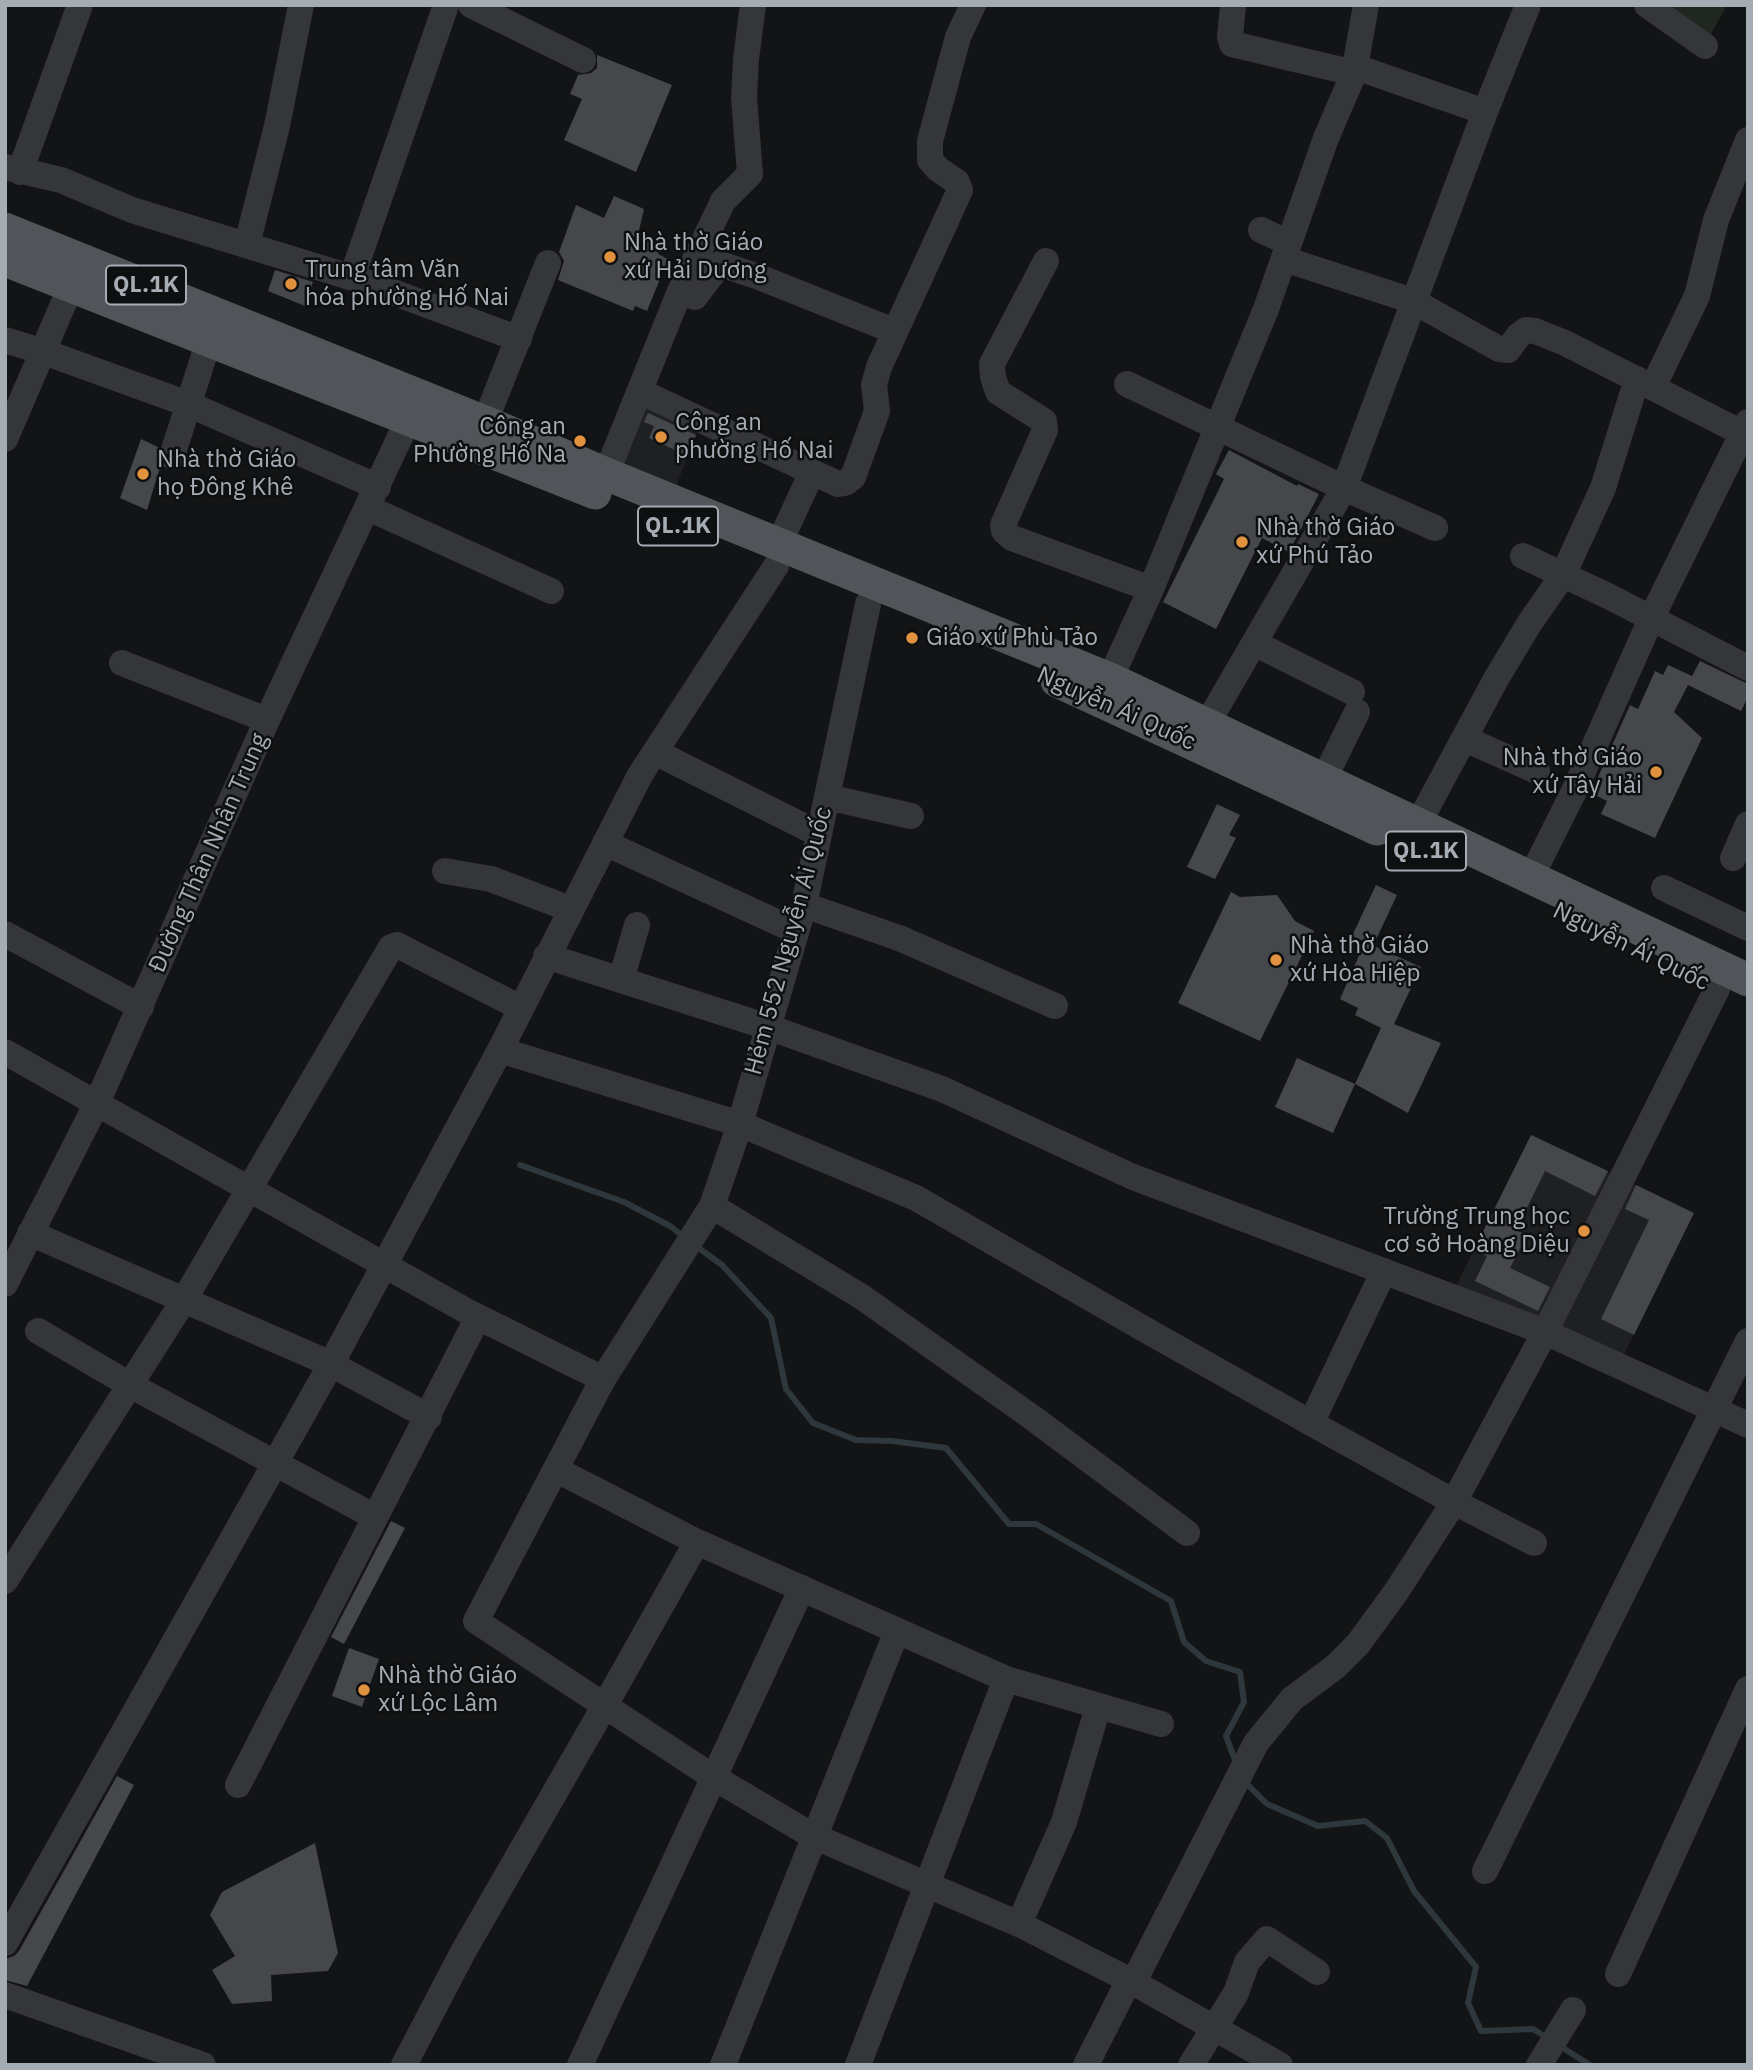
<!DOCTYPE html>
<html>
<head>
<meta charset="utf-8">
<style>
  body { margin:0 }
  #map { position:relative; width:1753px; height:2070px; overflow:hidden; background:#131415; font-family:"IBM Plex Sans",sans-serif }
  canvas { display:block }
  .frame { position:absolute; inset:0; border:7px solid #a6acb4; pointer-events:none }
</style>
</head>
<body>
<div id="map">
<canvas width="1753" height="2070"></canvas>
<div class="frame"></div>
</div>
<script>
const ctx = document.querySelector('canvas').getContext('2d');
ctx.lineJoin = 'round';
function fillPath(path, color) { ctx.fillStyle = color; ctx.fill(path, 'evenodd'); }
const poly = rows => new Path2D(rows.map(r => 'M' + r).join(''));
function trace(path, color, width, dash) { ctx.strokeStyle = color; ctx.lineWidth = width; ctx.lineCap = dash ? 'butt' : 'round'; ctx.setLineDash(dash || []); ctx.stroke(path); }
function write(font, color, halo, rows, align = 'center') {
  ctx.font = font + ' "IBM Plex Sans",sans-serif'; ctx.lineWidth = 5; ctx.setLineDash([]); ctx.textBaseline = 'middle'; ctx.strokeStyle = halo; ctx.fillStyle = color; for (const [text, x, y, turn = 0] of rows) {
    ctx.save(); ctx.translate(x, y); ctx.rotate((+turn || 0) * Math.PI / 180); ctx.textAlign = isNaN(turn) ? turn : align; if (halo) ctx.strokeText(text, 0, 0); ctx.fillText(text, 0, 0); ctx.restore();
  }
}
fillPath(poly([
  [643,399,700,425,675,489,615,465],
  [1531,1135,1694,1213,1622,1358,1454,1290]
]), '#1f2022');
fillPath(poly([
  [1656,5,1727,5,1707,41]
]), '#202720');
trace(poly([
  [520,1165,624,1202,670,1226,684,1237],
  [696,1246,722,1265,771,1318,786,1389,813,1423,856,1440,892,1441,946,1448,1009,1524,1036,1524,1171,1601,1184,1642,1206,1661,1240,1672,1244,1702,1226,1736,1236,1763],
  [1245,1782,1267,1804,1318,1826,1365,1821,1387,1838,1414,1891,1476,1967,1468,2003,1481,2031,1533,2029,1549,2039],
  [1558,2045,1590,2065]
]), '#2e383c', 6);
fillPath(poly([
  [597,55,672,85,636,172,564,140,582,99,570,94,578,75,591,73,597,68],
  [614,196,644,209,638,235,661,247,658,254,668,259,647,311,635,306,633,311,558,280,564,261,559,252,576,205,604,218],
  [275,270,313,282,305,306,268,291],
  [648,413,696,435,688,456,649,438,654,426,644,422],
  [141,439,158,447,157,459,160,467,147,510,120,498],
  [1229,450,1297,486,1298,484,1319,494,1289,552,1262,538,1216,629,1163,602,1224,479,1216,474],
  [1700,661,1748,684,1748,697,1741,711,1688,685,1674,712,1702,738,1655,838,1601,814,1607,801,1591,793,1630,705,1638,709,1655,671,1663,675,1668,665,1692,676],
  [1217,804,1240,815,1229,835,1236,838,1215,879,1187,867],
  [1376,885,1397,895,1373,946,1352,936],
  [1231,892,1240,897,1277,895,1295,921,1314,931,1260,1041,1178,1003],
  [1365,942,1421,967,1394,1024,1441,1043,1408,1113,1355,1084,1381,1028,1355,1015,1358,1008,1340,999],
  [1297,1058,1355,1084,1333,1133,1275,1107],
  [1531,1135,1608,1171,1595,1196,1545,1171,1516,1230,1527,1235,1510,1268,1550,1287,1538,1311,1475,1281,1487,1256,1474,1250],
  [1636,1185,1694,1213,1634,1335,1601,1319,1649,1220,1625,1209],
  [391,1521,405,1528,344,1644,331,1637],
  [349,1648,379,1659,362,1707,332,1696],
  [117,1776,134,1785,27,1986,5,1980,5,1959,14,1956,19,1951],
  [315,1843,338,1953,328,1971,271,1975,272,2001,232,2004,212,1970,235,1956,210,1915,222,1892]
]), '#45474a');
trace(poly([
  [471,5,583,60],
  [1233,5,1230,37,1232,44,1354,73],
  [1647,5,1705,46],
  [1356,67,1485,112],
  [5,167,61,180,132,210,363,281,519,339],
  [20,172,80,5],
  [1261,230,1289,243],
  [247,244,277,126,301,5],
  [1284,259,1413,301,1499,349,1508,350,1519,335,1526,330,1535,331,1565,343,1748,436],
  [1046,261,992,364,993,377,998,392,1044,421,1045,430,1003,525,1004,531,1012,538,1151,589],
  [352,277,446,5],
  [680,291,695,297,720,264,759,277,894,331],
  [5,340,44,352,188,404,378,487],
  [1127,384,1344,488,1435,528],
  [1653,387,1697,296,1716,220,1748,140],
  [641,392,838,484,845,483,853,477,877,411,874,385,879,367,960,190,957,182,938,169,930,160,930,141,958,37,973,5],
  [485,422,548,263],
  [5,439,71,286],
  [172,456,209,340],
  [606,474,680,291,723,201,750,174,744,98,746,59,753,5],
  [368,508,551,591],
  [779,544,812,472],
  [1523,556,1608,596,1748,668],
  [868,604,804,905,740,1124,712,1206,603,1379,476,1621,713,1777,813,1836,1019,1924,1129,1980,1280,2065],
  [1254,643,1352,692],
  [122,663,267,720],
  [1110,679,1151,589,1266,309,1326,138,1354,73,1366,5],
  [1207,724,1344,488,1485,112,1528,5],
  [1465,739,1537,771],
  [655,752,819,834],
  [1324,779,1357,712],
  [827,797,911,816],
  [1418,824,1496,679,1529,624,1563,575,1603,488,1637,379],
  [605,843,796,931],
  [1733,858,1748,824],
  [445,871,491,879,570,909],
  [1531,877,1576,787,1651,619,1748,422],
  [1664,888,1748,928],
  [804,905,899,938,1055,1006],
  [5,934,141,1007],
  [546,956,768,1027,942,1089,1133,1177,1545,1332,1748,1425],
  [621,980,637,925],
  [500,1050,740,1124,916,1198,1151,1333,1311,1423,1454,1502,1534,1543],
  [5,1052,470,1313,603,1379],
  [712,1206,862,1297,1033,1418,1187,1533],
  [30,1233,331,1364,429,1417],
  [5,1284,97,1103,267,720,408,420],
  [38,1331,130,1385,375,1517],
  [1311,1423,1384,1271],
  [557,1470,697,1542,1006,1679,1161,1724],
  [5,1581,184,1300,391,947,397,945,521,1008],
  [238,1785,478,1317],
  [1485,1871,1748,1341],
  [1019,1924,1064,1822,1098,1707],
  [5,1943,331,1364,500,1050,640,775,776,566],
  [1618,1974,1748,1689],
  [1133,1983,1256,1743,1292,1699,1335,1667,1358,1644,1396,1592,1454,1502,1545,1332,1717,989],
  [5,1995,203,2065],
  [404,2065,463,1952,604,1707,697,1542],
  [580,2065,802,1588],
  [723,2065,897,1631],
  [858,2065,1006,1679],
  [1086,2065,1129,1980],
  [1191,2065,1236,1993,1247,1962,1267,1939,1317,1972],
  [1539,2065,1573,2010]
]), '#353639', 26);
trace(poly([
  [5,229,485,422,606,474,1110,679,1748,980],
  [5,260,595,493],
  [1057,681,1377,829]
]), '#515458', 33);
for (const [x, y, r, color] of [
  [610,257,7,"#e1923f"],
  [291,284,7,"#e1923f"],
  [661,437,7,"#e1923f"],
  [580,441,7,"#e1923f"],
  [143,474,7,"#e1923f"],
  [1242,542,7,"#e1923f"],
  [912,638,7,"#e1923f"],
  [1656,772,7,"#e1923f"],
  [1276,960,7,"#e1923f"],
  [1584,1231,7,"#e1923f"],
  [364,1690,7,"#e1923f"]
]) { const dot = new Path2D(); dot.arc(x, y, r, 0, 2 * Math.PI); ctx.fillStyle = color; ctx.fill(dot); trace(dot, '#0e0f10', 2.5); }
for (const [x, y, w] of [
  [146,285,80],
  [678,526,80],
  [1426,851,80]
]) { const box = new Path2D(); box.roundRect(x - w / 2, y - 19.5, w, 39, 5); ctx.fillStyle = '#0e0f10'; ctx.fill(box); trace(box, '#a6acb4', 2); }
write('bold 23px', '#a6acb4', null, [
  ["QL.1K",146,285],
  ["QL.1K",678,526],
  ["QL.1K",1426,851]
]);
write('24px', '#a6acb4', '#0e0f10', [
  ["Nhà thờ Giáo",624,243],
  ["xứ Hải Dương",624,271],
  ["Trung tâm Văn",305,270],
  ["hóa phường Hố Nai",305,298],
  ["Công an",675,423],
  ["phường Hố Nai",675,451],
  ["Công an",566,427,"right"],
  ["Phường Hố Na",566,455,"right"],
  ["Nhà thờ Giáo",157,460],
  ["họ Đông Khê",157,488],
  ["Nhà thờ Giáo",1256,528],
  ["xứ Phú Tảo",1256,556],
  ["Giáo xứ Phù Tảo",926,638],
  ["Nhà thờ Giáo",1642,758,"right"],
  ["xứ Tây Hải",1642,786,"right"],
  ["Nhà thờ Giáo",1290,946],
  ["xứ Hòa Hiệp",1290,974],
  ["Trường Trung học",1570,1217,"right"],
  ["cơ sở Hoàng Diệu",1570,1245,"right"],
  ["Nhà thờ Giáo",378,1676],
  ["xứ Lộc Lâm",378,1704]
], 'left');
write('24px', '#a6acb4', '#0e0f10', [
  ["Nguyễn Ái Quốc",1116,709,24],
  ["Đường Thân Nhân Trung",209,853,-66],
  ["Hẻm 552 Nguyễn Ái Quốc",789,941,-75],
  ["Nguyễn Ái Quốc",1631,947,26]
]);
</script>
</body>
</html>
